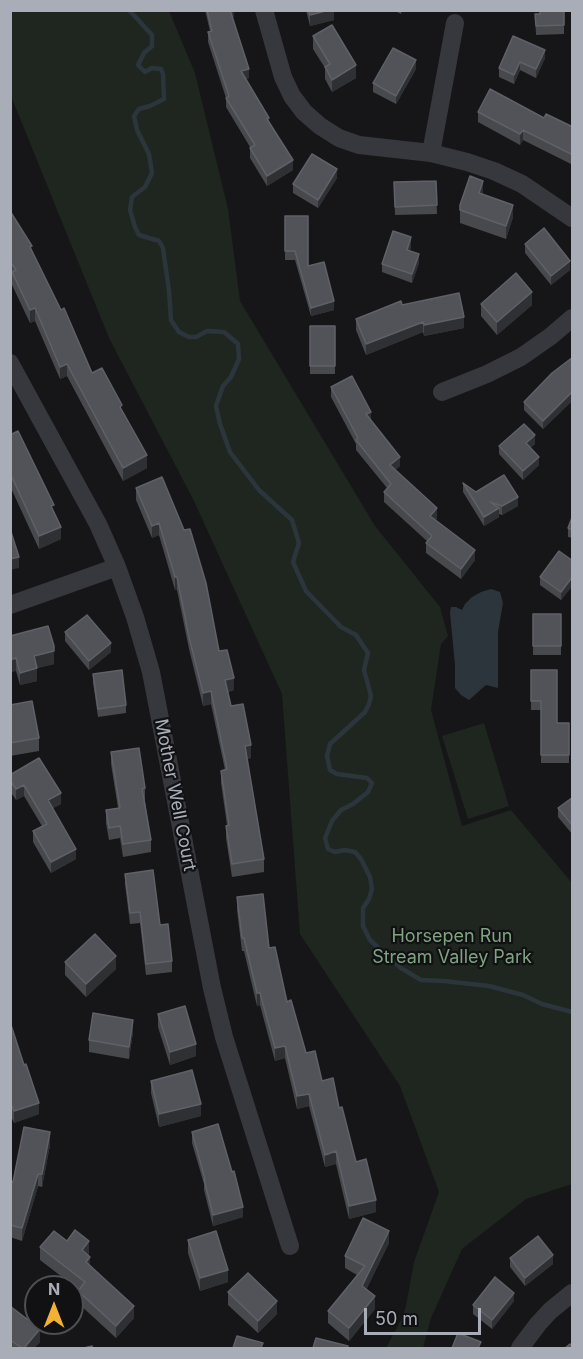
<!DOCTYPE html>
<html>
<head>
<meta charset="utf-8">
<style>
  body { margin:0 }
  #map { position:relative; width:583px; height:1359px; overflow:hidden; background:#161618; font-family:Inter,sans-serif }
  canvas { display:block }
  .frame { position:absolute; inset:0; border:12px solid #a8adb8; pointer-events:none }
  .north { position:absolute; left:24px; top:1275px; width:60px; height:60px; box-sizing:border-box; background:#111113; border:2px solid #4d4f55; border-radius:50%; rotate:0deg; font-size:16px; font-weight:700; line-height:24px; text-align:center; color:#a8adb8 }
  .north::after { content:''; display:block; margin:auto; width:21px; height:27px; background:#f2b134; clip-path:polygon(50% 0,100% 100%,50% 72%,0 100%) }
  .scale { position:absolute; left:364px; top:1308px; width:117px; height:27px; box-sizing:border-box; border:3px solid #a8adb8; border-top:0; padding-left:8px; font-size:18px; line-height:21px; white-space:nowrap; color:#a8adb8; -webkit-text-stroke:4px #111113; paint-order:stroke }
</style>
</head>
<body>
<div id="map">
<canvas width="583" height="1359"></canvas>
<div class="frame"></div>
<div class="north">N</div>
<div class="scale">50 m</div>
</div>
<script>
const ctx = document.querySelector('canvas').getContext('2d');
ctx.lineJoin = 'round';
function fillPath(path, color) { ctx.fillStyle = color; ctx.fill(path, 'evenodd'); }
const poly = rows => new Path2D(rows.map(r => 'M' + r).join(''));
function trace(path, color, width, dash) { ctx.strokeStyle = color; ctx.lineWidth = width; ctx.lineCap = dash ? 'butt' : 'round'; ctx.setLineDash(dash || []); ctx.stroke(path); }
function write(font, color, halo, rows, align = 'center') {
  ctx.font = font + ' Inter,sans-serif'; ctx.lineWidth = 4.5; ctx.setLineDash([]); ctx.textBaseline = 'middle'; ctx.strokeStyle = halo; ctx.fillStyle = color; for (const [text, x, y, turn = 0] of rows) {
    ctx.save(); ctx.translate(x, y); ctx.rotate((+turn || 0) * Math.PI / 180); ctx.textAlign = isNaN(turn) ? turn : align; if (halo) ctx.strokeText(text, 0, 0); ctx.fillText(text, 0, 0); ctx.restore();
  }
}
fillPath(poly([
  [10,11,169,11,195,73,228,209,240,301,375,526,440,607,448,636,441,644,431,710,462,826,511,810,572,883,572,1184,526,1199,462,1249,431,1318,423,1348,386,1348,402,1318,406,1306,414,1262,439,1192,400,1086,300,934,282,694,194,501,109,338,11,96],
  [484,723,509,806,468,819,442,736]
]), '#1e261f');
fillPath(poly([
  [491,589,500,592,503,603,498,632,498,688,486,685,469,700,461,695,455,688,455,665,450,613,451,607,456,607,462,610,465,604,472,597,481,592]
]), '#2c353c');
trace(poly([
  [129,10,152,35,152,46,144,53,138,65,145,72,152,68,161,69,163,74,164,99,150,106,139,109,134,116,137,130,149,154,152,173,145,187,132,197,130,210,135,227,139,235,159,241,163,248,169,291,171,320,179,332,189,337,196,337,207,331,224,332,238,344,239,359,231,377,223,386,216,406,220,424,230,452,259,490,292,520,299,543,293,562,306,591,341,627,356,635,368,653,364,670,371,696,369,704,365,712,330,744,327,756,330,770,337,774,367,778,372,783,368,792,353,804,341,810,332,821,325,838,328,849,335,852,345,850,355,852,361,859,370,877,372,889,369,899,363,908,363,926,370,940,384,953,401,968,421,980,444,981,489,986,523,995,542,1004,572,1012]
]), '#2c353c', 4.5);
trace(poly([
  [264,10,283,77,292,96,304,112,320,126,339,138,359,145,431,153,467,162,494,171,522,184,572,218],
  [431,153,455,23],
  [10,363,98,524,117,567,135,617,151,672,212,988,224,1037,290,1246],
  [442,392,487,374,521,357,551,336,572,318],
  [10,605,117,567],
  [520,1348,538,1324,550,1311,572,1293]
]), '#37383d', 18);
fillPath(poly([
  [205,10,234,10,234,17,232,17,249,78,245,79,269,121,293,170,267,186,250,158,250,147,226,107,226,98,208,42,208,32,210,31],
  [306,10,334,10,334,20,310,26],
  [393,10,402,10,401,14],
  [564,10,564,34,536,35,535,14],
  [313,36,356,78,332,92,325,79,325,68,313,49],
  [513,36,545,58,536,78,520,70,514,84,499,77,499,68],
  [416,69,396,104,373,92,373,83],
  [478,112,544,118,573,127,573,165,523,140,520,145,478,122],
  [337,178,318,208,293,193,293,184],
  [436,181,437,214,395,215,394,182],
  [483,194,513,217,506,239,460,223,460,205],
  [10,211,32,251,92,373,122,410,147,468,123,481,67,376,60,379,35,321,30,323,12,285,12,275,10,273],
  [285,216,308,266,334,310,311,316,295,260,285,260],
  [525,244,570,270,551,285,525,253],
  [411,246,410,251,419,263,412,283,382,272,382,264],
  [481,304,532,305,497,335,481,316],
  [402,305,464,328,424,336,423,332,366,355,356,330,356,319],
  [310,326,335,326,335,374,310,374],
  [573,357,573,400,543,429,524,410,524,402],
  [331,387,371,420,400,466,395,470,437,518,436,520,475,560,461,579,426,553,426,543,428,542,384,502,384,492,387,488,356,450,356,444,331,397],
  [10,435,54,513,61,539,39,549,10,486],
  [535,444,531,447,539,465,523,480,499,454,499,446],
  [162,477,219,651,234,690,228,692,231,706,251,758,247,759,264,859,264,872,232,877,226,838,226,826,227,825,221,783,221,771,225,770,211,704,203,706,189,649,177,590,175,590,159,535,152,538,136,500,136,488],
  [463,483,476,492,518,506,502,515,499,514,499,517,484,526,463,492],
  [573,515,573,538,568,537,568,528],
  [573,561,573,585,561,600,540,585,540,577],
  [533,614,561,614,561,655,533,655],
  [65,632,111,652,89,670,65,641],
  [10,636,54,664,37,668,37,681,20,685,16,671],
  [531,670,557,723,569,723,569,763,541,763,541,710,531,710],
  [93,674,126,705,126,713,98,717,93,682],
  [10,705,39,738,39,751,10,756],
  [111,752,145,788,145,801,151,840,151,852,123,857,120,838,109,840,106,823,106,810,118,808,111,764],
  [10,775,61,804,53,808,76,859,51,873,33,842,33,831,42,826,24,796,16,800,10,791],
  [573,797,573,835,558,817,558,808],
  [125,874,172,961,172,972,146,975,140,923,130,924,125,884],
  [237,897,269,948,287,1002,306,1053,322,1081,339,1108,356,1162,376,1212,349,1219,336,1164,325,1167,309,1106,297,1109,285,1058,275,1061,260,1005,257,1006,244,951,242,951,237,910],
  [65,962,116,969,86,997,65,975],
  [158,1014,196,1056,170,1065,158,1027],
  [10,1022,39,1114,14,1123,10,1114],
  [133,1032,129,1059,89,1052,89,1040],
  [151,1081,201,1116,159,1127,151,1093],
  [192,1132,243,1217,213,1226,204,1190,204,1184,192,1143],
  [50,1145,42,1187,38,1186,22,1241,10,1237,10,1181,13,1182],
  [188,1240,228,1282,200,1291,188,1253],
  [67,1241,89,1254,88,1255,90,1265,134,1318,116,1338,78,1303,78,1291,79,1290,40,1260,40,1247],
  [389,1243,366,1290,375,1309,349,1341,328,1323,328,1311,357,1275,345,1268,345,1256],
  [510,1258,553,1264,525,1286,510,1267],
  [228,1292,277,1314,258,1333,228,1305],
  [514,1301,492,1329,473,1314,473,1305],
  [10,1306,40,1342,34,1348,10,1348]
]), '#47494d');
fillPath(poly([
  [229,10,234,10,234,17,229,18],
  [329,10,334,10,334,20,310,26,310,15],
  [545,50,545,58,536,78,536,69],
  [416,60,416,69,396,104,396,96],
  [520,62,520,70,514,84,514,75],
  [356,65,356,78,332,92,332,80],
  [249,69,249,78,241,81,241,71],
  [523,130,523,140,520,145,520,134],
  [293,160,293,170,267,186,267,176],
  [337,169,337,178,318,208,318,200],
  [483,181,483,194,479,206,479,193],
  [513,205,513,217,506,239,506,226],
  [411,237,411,246,407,258,407,250],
  [419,254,419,263,412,283,412,274],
  [570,261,570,270,551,285,551,276],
  [532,292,532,305,497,335,497,322],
  [334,301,334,310,311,316,311,308],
  [35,308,35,321,30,323,30,310],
  [464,317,464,328,424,336,424,325],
  [423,322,423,332,366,355,366,344],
  [67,364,67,376,60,379,60,367],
  [573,391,573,400,543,429,543,421],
  [371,412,371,422,366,414],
  [535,435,535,444,526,451,526,443],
  [147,455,147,468,123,481,123,468],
  [400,457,400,466,390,475,390,465],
  [539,457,539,465,523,480,523,471],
  [518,497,518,506,502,515,502,506],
  [437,508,437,518,430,526,430,516],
  [499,508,499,517,484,526,484,517],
  [159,523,159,535,152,538,152,526],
  [61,527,61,539,39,549,39,536],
  [475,550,475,560,461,579,461,569],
  [19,557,19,568,10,570,10,559],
  [573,576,573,585,561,600,561,592],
  [175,577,177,577,177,590,175,590],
  [111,643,111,652,89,670,89,661],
  [54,651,54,664,34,669,34,656],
  [16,658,16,671,10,673,10,660],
  [37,668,37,681,20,685,20,673],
  [234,678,234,690,225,692,225,680],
  [211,691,211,704,203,706,203,693],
  [251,745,251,758,245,759,245,746],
  [24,785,24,796,16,800,16,789],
  [61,793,61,804,48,811,48,800],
  [76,849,76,859,51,873,51,862],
  [116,956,116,969,86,997,86,984],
  [257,993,260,993,260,1005,257,1006],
  [133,1020,133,1032,129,1059,129,1047],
  [196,1044,196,1056,170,1065,170,1052],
  [285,1046,285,1058,275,1061,275,1048],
  [309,1094,309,1106,297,1109,297,1096],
  [39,1103,39,1114,14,1123,14,1111],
  [201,1104,201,1116,159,1127,159,1114],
  [50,1132,50,1145,42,1187,42,1174],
  [336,1151,336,1164,325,1167,325,1155],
  [38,1174,38,1186,22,1241,22,1228],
  [376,1200,376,1212,349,1219,349,1206],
  [243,1207,243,1217,213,1226,213,1215],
  [389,1231,389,1243,362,1298,362,1286],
  [89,1241,89,1254,82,1263,82,1250],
  [553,1255,553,1264,525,1286,525,1278],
  [90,1257,90,1269,86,1262],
  [228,1270,228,1282,200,1291,200,1278],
  [514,1293,514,1301,492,1329,492,1320],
  [375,1296,375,1309,349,1341,349,1328],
  [277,1301,277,1314,258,1333,258,1321],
  [134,1306,134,1318,116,1338,116,1326],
  [40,1329,40,1342,34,1348,24,1348]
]), '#2f3033');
const building = poly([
  [207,10,230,10,249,69,241,71,269,118,267,119,293,160,267,176,250,148,255,145,226,98,229,96,208,32,212,31,207,10],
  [308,10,329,10,310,15,308,10],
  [540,10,564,10,564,25,536,26,535,14,540,14,540,10],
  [332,25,356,65,332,80,325,67,330,64,313,36,332,25],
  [513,36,545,50,536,69,520,62,514,75,499,68,513,36],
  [393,48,416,60,396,96,373,83,393,48],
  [490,89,544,118,546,114,573,127,573,155,523,130,520,134,478,112,490,89],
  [312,154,337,169,318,200,293,184,312,154],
  [470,176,483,181,479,193,513,205,506,226,460,210,460,205,470,176],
  [436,181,437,205,395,207,394,182,436,181],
  [10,211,32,246,30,247,61,310,64,308,92,373,102,368,122,405,120,407,147,455,123,468,67,364,60,367,35,308,30,310,12,272,16,270,10,261,10,211],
  [285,216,308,216,308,266,324,262,334,301,311,308,295,251,285,251,285,216],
  [544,228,570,261,551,276,525,244,544,228],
  [393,231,411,237,407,250,419,254,412,274,382,264,393,231],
  [516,273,532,292,497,322,481,304,516,273],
  [459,293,464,317,424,325,423,322,366,344,356,319,401,301,402,305,459,293],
  [310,326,335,326,335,366,310,366,310,326],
  [573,357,573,391,543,421,524,402,552,373,573,357],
  [352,376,371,412,366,414,400,457,390,465,437,508,430,516,475,550,461,569,426,543,432,536,384,492,391,484,356,440,358,438,331,387,352,376],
  [524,424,535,435,526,443,539,457,523,471,499,446,524,424],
  [18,431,54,505,51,506,61,527,39,536,10,473,10,435,18,431],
  [504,475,518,497,502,506,490,502,499,508,484,517,463,483,476,492,504,475],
  [162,477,184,530,190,529,206,583,219,651,227,650,234,678,225,680,231,706,243,704,251,745,245,746,264,859,232,864,226,826,229,825,221,771,227,769,211,691,203,693,189,637,177,577,175,577,159,523,152,526,136,488,162,477],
  [573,515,573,530,568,528,573,515],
  [10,532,11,532,19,557,10,559,10,532],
  [559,551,573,561,573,576,561,592,540,577,559,551],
  [533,614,561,614,561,646,533,646,533,614],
  [87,615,111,643,89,661,65,632,87,615],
  [48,626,54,646,54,651,34,656,37,668,20,673,16,658,10,660,10,636,48,626],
  [122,670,126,705,98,709,93,674,122,670],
  [531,670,557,670,557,723,569,723,569,755,541,755,541,701,531,701,531,670],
  [32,701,39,738,10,743,10,705,32,701],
  [139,748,145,788,142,789,151,840,123,844,120,826,109,828,106,810,120,808,111,752,139,748],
  [39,758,61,793,48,800,76,849,51,862,33,831,47,824,24,785,16,789,10,780,10,775,39,758],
  [573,797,573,826,558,808,573,797],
  [153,870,160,925,168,924,172,961,146,964,140,912,130,913,125,874,153,870],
  [263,894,269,948,275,947,287,1002,291,1000,306,1053,315,1051,322,1081,333,1078,339,1108,342,1107,356,1162,366,1159,376,1200,349,1206,336,1151,325,1155,309,1094,297,1096,285,1046,275,1048,260,993,257,993,244,938,242,938,237,897,263,894],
  [95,934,116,956,86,984,65,962,95,934],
  [185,1006,196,1044,170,1052,158,1014,185,1006],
  [93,1013,133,1020,129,1047,89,1040,93,1013],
  [10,1022,24,1065,26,1064,39,1103,14,1111,10,1102,10,1022],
  [192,1070,201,1104,159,1114,151,1081,192,1070],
  [218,1124,232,1172,234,1171,243,1207,213,1215,204,1179,205,1179,192,1132,218,1124],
  [24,1127,50,1132,42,1174,38,1174,22,1228,10,1225,10,1181,13,1182,24,1127],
  [363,1218,389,1231,362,1286,375,1296,349,1328,328,1311,365,1266,345,1256,363,1218],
  [75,1230,89,1241,82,1250,90,1257,86,1262,134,1306,116,1326,78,1291,85,1282,40,1247,54,1231,67,1241,75,1230],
  [216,1231,228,1270,200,1278,188,1240,216,1231],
  [538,1236,553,1255,525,1278,510,1258,538,1236],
  [248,1273,277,1301,258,1321,228,1292,248,1273],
  [495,1277,514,1293,492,1320,473,1305,495,1277],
  [10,1306,40,1329,24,1348,22,1348,10,1340,10,1306],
  [458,1333,481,1342,478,1348,452,1348,458,1333],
  [237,1336,263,1343,261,1348,233,1348,237,1336],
  [316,1338,348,1346,348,1348,313,1348,316,1338],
  [570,1344,573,1346,573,1348,565,1348,570,1344],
  [92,1346,93,1348,84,1348,92,1346]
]);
fillPath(building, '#525359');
trace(building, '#5f6168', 1.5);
write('18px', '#a8adb8', '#111113', [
  ["Mother Well Court",175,795,79]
]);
write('18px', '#7fa381', '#111113', [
  ["Horsepen Run",452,937],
  ["Stream Valley Park",452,958]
]);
</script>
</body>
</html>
